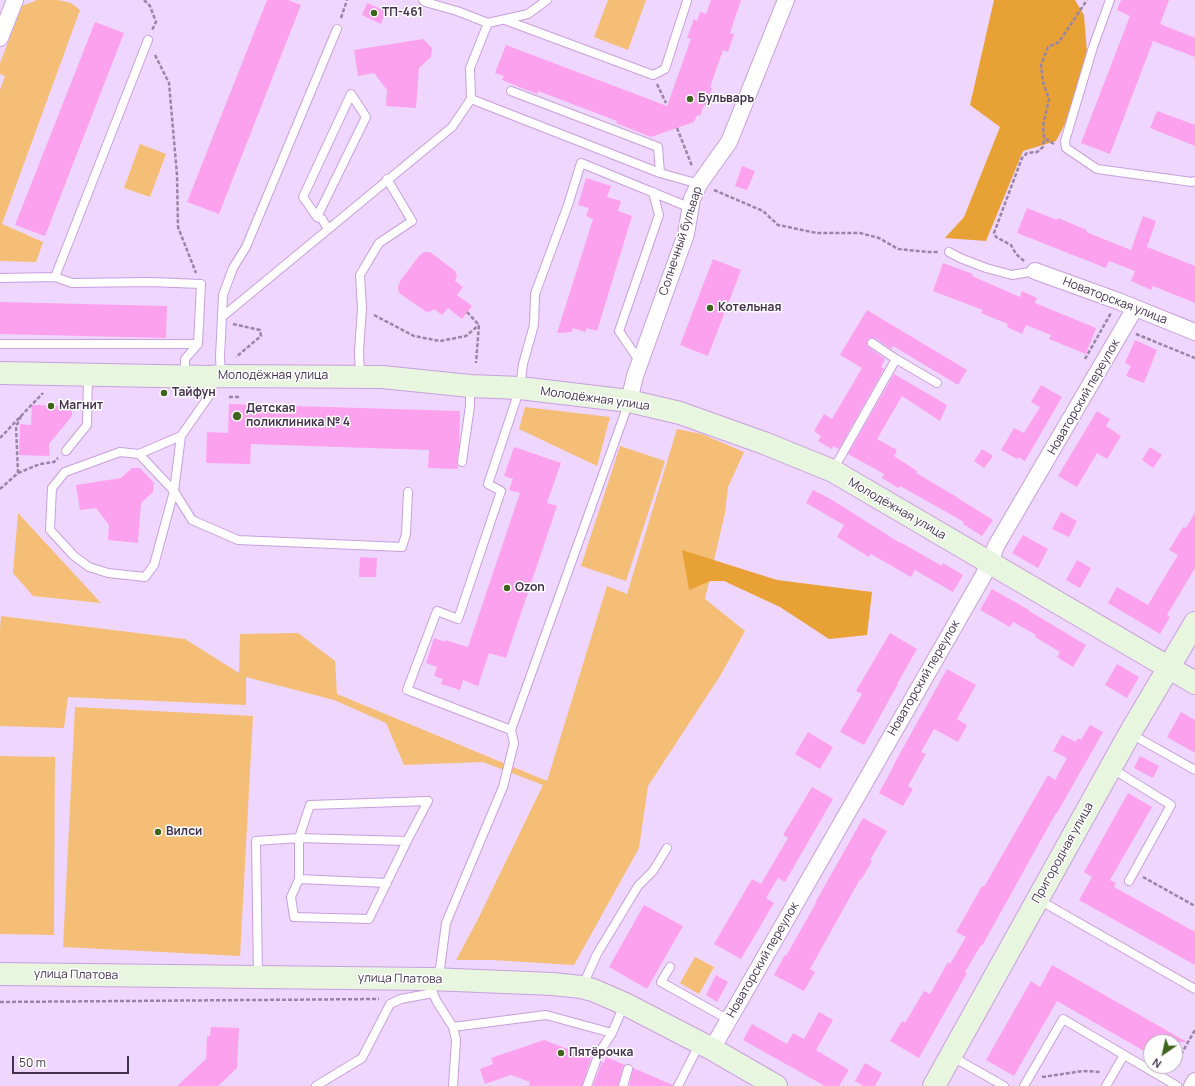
<!DOCTYPE html>
<html>
<head>
<meta charset="utf-8">
<style>
  body { margin:0 }
  #map { position:relative; width:1195px; height:1086px; overflow:hidden; background:#efd6fe; font-family:Manrope,sans-serif }
  canvas { display:block }
  .north { position:absolute; left:1143px; top:1034px; width:40px; height:40px; box-sizing:border-box; background:#fff; border:1px solid #b4adb8; border-radius:50%; rotate:214deg; font-size:11px; font-weight:700; line-height:16px; text-align:center; color:#43324d }
  .north::after { content:''; display:block; margin:auto; width:14px; height:18px; background:#3f641d; clip-path:polygon(50% 0,100% 100%,50% 72%,0 100%) }
  .scale { position:absolute; left:12px; top:1056px; width:117px; height:18px; box-sizing:border-box; border:2px solid #43324d; border-top:0; padding-left:5px; font-size:12px; line-height:14px; white-space:nowrap; color:#43324d; -webkit-text-stroke:3px #fff; paint-order:stroke }
</style>
</head>
<body>
<div id="map">
<canvas width="1195" height="1086"></canvas>
<div class="north">N</div>
<div class="scale">50 m</div>
</div>
<script>
const ctx = document.querySelector('canvas').getContext('2d');
ctx.lineJoin = 'round';
function fillPath(path, color) { ctx.fillStyle = color; ctx.fill(path, 'evenodd'); }
const poly = rows => new Path2D(rows.map(r => 'M' + r).join(''));
function trace(path, color, width, dash) { ctx.strokeStyle = color; ctx.lineWidth = width; ctx.lineCap = dash ? 'butt' : 'round'; ctx.setLineDash(dash || []); ctx.stroke(path); }
function write(font, color, halo, rows, align = 'center') {
  ctx.font = font + ' Manrope,sans-serif'; ctx.lineWidth = 3; ctx.setLineDash([]); ctx.textBaseline = 'middle'; ctx.strokeStyle = halo; ctx.fillStyle = color; for (const [text, x, y, turn = 0] of rows) {
    ctx.save(); ctx.translate(x, y); ctx.rotate((+turn || 0) * Math.PI / 180); ctx.textAlign = isNaN(turn) ? turn : align; if (halo) ctx.strokeText(text, 0, 0); ctx.fillText(text, 0, 0); ctx.restore();
  }
}
fillPath(poly([
  [37,0,58,0,71,3,80,10,2,224,43,242,36,262,0,261,0,90,5,76,0,74,0,63,22,6],
  [608,0,646,0,628,50,594,37],
  [140,144,166,154,150,197,124,188],
  [525,407,610,417,597,466,519,429],
  [677,429,702,434,744,452,728,487,725,513,705,599,745,631,720,676,648,786,639,848,574,965,492,960,456,960,478,919,543,785,483,762,404,765,386,723,334,700,246,677,246,705,68,697,64,728,0,726,0,630,1,616,185,639,239,673,240,634,298,633,335,661,337,694,547,781,607,586,627,594],
  [620,446,665,461,626,581,581,566],
  [18,513,101,603,33,596,13,573],
  [75,707,253,716,240,956,63,947],
  [0,756,55,757,54,935,0,934],
  [695,957,714,967,699,994,680,983]
]), '#f5be76');
fillPath(poly([
  [994,0,1075,0,1084,15,1089,78,1056,141,1023,151,986,241,945,238,964,217,1000,127,970,105],
  [682,550,777,580,872,592,867,635,829,639,780,607,724,581,710,581,689,590]
]), '#e8a135');
fillPath(poly([
  [267,0,288,0,301,5,219,214,187,202],
  [711,0,741,0,730,33,734,34,728,52,723,50,710,87,712,88,706,106,704,105,700,116,697,115,694,122,651,137,616,123,617,121,538,91,537,94,502,80,504,76,495,73,506,45,667,106,691,39,687,38,694,19,697,21,700,12,706,14],
  [1121,0,1169,0,1160,24,1195,38,1195,57,1153,41,1110,154,1081,143,1130,16,1117,10],
  [367,3,386,11,381,24,362,15],
  [95,22,124,33,45,236,15,225],
  [423,39,432,48,431,57,419,68,416,108,386,106,387,90,374,73,358,76,354,50],
  [1157,111,1195,125,1195,146,1150,128],
  [742,166,755,171,747,190,735,186],
  [586,178,611,186,607,197,621,201,618,211,632,216,597,331,587,328,585,332,573,328,572,332,557,333,593,219,586,216,589,208,578,205],
  [1027,208,1057,220,1058,218,1087,230,1086,232,1131,250,1143,216,1156,221,1147,247,1195,266,1195,303,1153,286,1151,290,1131,281,1135,271,1109,261,1106,268,1017,233],
  [424,252,430,252,455,271,457,276,455,281,463,287,457,295,472,306,462,319,448,308,442,315,434,309,429,312,425,311,399,293,398,287,400,281,419,256],
  [713,259,741,270,708,356,680,345],
  [943,263,973,274,972,276,1020,297,1022,291,1037,298,1035,303,1096,328,1086,354,1049,339,1051,335,1026,325,1022,334,1007,327,1008,324,981,313,983,310,933,291],
  [0,302,167,306,166,338,0,334],
  [867,310,967,370,958,385,893,346,891,349,875,338,869,338,867,342,867,346,885,359,881,367,884,369,839,449,833,446,832,449,818,441,821,436,814,431,824,414,832,419,862,368,840,355],
  [1135,340,1157,350,1144,383,1126,376,1131,366,1125,363],
  [894,374,947,405,940,421,902,396,877,439,897,450,894,456,917,471,916,473,957,497,956,497,993,520,982,536,963,524,964,522,900,486,898,488,882,478,884,474,848,454],
  [1041,385,1062,397,1025,461,1018,457,1017,459,1001,450,1014,428,1024,433,1040,407,1031,402],
  [229,404,460,411,459,447,457,461,458,469,428,468,429,450,251,444,250,464,206,463,207,432,228,433],
  [32,405,72,406,72,416,49,444,49,456,19,455,20,424,31,425],
  [1097,411,1110,419,1106,426,1121,436,1107,459,1097,453,1077,487,1058,476],
  [514,447,561,463,547,503,557,506,506,658,489,653,478,686,463,680,460,690,441,684,443,679,434,676,437,667,426,663,434,638,445,642,445,640,468,647,520,493,509,490,513,479,504,476],
  [1150,447,1162,455,1153,468,1142,460],
  [982,449,993,456,984,468,974,461],
  [132,468,140,468,154,483,153,492,141,503,138,543,108,540,109,525,96,508,80,510,76,485,121,478],
  [813,490,834,501,900,543,900,542,942,566,943,563,963,575,953,592,915,570,911,577,871,554,869,557,837,537,844,525,806,503],
  [1061,512,1077,521,1069,537,1052,529],
  [1195,513,1195,568,1167,615,1170,617,1160,634,1108,603,1117,587,1148,605,1178,555,1169,550,1183,527,1186,528],
  [1023,535,1048,549,1038,568,1012,553],
  [360,557,377,558,376,577,359,577],
  [1077,560,1091,568,1080,588,1066,580],
  [992,589,1029,610,1029,611,1086,645,1073,667,1057,657,1060,652,1035,637,1036,635,1013,622,1010,627,980,610],
  [890,633,917,649,897,684,898,684,864,745,840,732,862,694,856,691],
  [1117,664,1139,677,1127,698,1105,685],
  [947,669,976,685,957,719,967,725,958,742,934,729,921,752,926,754,908,786,913,789,903,806,879,793,894,765,894,764],
  [1181,712,1195,720,1195,753,1167,737],
  [1090,725,1103,732,1057,813,1056,813,982,946,981,945,965,972,967,973,919,1058,890,1041,902,1021,905,1023,924,991,930,994,948,962,950,964,966,937,956,932,982,886,984,887,1048,775,1055,780,1067,758,1053,751,1062,735,1076,742,1078,738,1081,740],
  [808,732,833,747,820,769,795,754],
  [1140,756,1159,766,1153,778,1134,768],
  [812,787,833,799,785,882,778,878,766,898,774,903,741,959,714,944,752,879,761,884,788,838,783,835],
  [1128,793,1152,807,1110,880,1116,883,1114,887,1195,932,1195,965,1079,900,1092,877,1084,872],
  [863,818,887,831,870,860,872,861,861,880,860,879,810,969,815,972,804,991,774,975,785,955,786,956,816,903,815,903],
  [644,905,683,926,647,989,609,967],
  [1052,965,1187,1042,1151,1042,1151,1055,1057,1001,1014,1076,986,1060,1031,981,1040,987],
  [716,975,728,982,717,1002,706,995],
  [819,1012,833,1020,816,1050,849,1070,839,1086,825,1086,743,1040,752,1024,787,1044,793,1033,804,1039],
  [211,1027,239,1028,237,1068,218,1086,177,1086,206,1059,207,1036,210,1036],
  [544,1040,591,1058,582,1086,529,1086,530,1082,511,1075,485,1084,480,1069,493,1064,491,1058],
  [606,1057,625,1065,623,1067,618,1086,593,1086,602,1062,604,1063],
  [865,1063,882,1073,875,1086,864,1086,855,1081],
  [633,1068,673,1085,673,1086,629,1086]
]), '#fca1ed');
const lane = poly([
  [423,0,425,2,457,11,488,23,528,14,547,0],
  [1110,0,1093,47,1065,141,1066,148,1097,169,1192,182,1195,181],
  [505,20,653,75,665,69,687,1,687,0],
  [488,23,470,68,471,99,660,173,699,184],
  [511,91,658,147,660,173],
  [317,217,366,117,351,94,303,197,317,217,322,219,328,229],
  [949,252,960,258,986,268,1012,275,1035,271],
  [55,277,148,40],
  [0,278,55,277,72,283,150,282,201,284,198,344,185,359,185,375],
  [222,317,452,127,471,99],
  [872,343,896,359],
  [0,344,198,344],
  [640,362,619,331,659,215,653,192],
  [221,375,220,357,223,295,233,268,246,247,337,29],
  [360,376,359,351,362,308,360,275,379,243,412,221,387,179],
  [210,378,209,396,181,436,174,491,192,520,238,540,402,547,406,534,408,492],
  [629,402,511,730,407,690,437,611,458,619,501,491,488,484,520,388,523,364,534,325,535,294,568,205,581,163,691,208],
  [66,451,87,425,88,375],
  [120,452,139,454,174,491,154,565,145,577,108,573,89,567,74,556,50,530,52,488,65,472,120,452],
  [139,454,181,436],
  [462,462,470,406,470,386],
  [833,470,896,359,937,383],
  [1131,734,1195,770],
  [1111,768,1171,805,1129,881],
  [299,879,387,883],
  [1039,900,1195,989],
  [670,967,661,982,729,1020],
  [258,976,256,841,299,838,407,841,369,919,294,917,291,897,299,879,299,838,310,805,428,801,407,841],
  [582,987,597,954,638,886,653,871,667,848],
  [433,993,437,1002,453,1027,456,1040,453,1086],
  [453,1027,546,1015,612,1033],
  [951,1056,1004,1086],
  [316,1086,362,1058,390,1004,401,999,433,993,431,979,440,969,446,923,503,787,514,743,511,730],
  [587,1086,599,1053,612,1033,624,1005],
  [623,1086,628,1069],
  [678,1086,700,1043],
  [1024,1086,1063,1019,1177,1086],
  [1106,1086,1124,1055]
]);
const street = poly([
  [0,38,15,0],
  [1035,271,1118,301,1195,332],
  [629,401,635,376,686,234,692,199,699,184,729,142,786,0],
  [712,1049,982,578,990,563,996,546,1135,308],
  [1192,1086,1195,1081]
]);
const secondary = poly([
  [0,373,210,377,221,376,382,377,470,386,520,388,629,401,680,413,764,443,833,471,1195,683],
  [0,974,431,979,553,984,581,987,593,990,625,1004,712,1049,776,1086],
  [934,1086,1130,733,1195,623]
]);
trace(lane, '#c89fdf', 10);
trace(street, '#c89fdf', 18);
trace(secondary, '#c89fdf', 24);
trace(poly([
  [144,0,150,6,156,22,152,30],
  [341,18,347,0],
  [155,55,169,83,177,175,178,227,196,273],
  [657,84,666,103],
  [677,128,692,166],
  [1054,144,1044,138,1043,126,1049,99,1043,82,1041,65,1048,47,1059,42,1087,0],
  [714,190,763,211,778,225,817,233,860,233,879,238,898,249,928,252,939,252],
  [1024,261,1016,254,1011,245,996,237,994,233,1022,158,1027,153,1037,152,1043,147,1044,138],
  [467,312,479,325,476,363],
  [374,315,414,336,440,341,466,336,479,325],
  [233,324,260,330,261,336,236,357],
  [1136,334,1195,358],
  [1085,359,1111,313],
  [229,397,241,397],
  [0,438,43,393],
  [18,473,40,464,54,462,58,458],
  [0,489,18,473,16,427,21,416],
  [1143,877,1195,906],
  [0,1002,379,999],
  [1175,1065,1195,1030],
  [1042,1077,1083,1071,1101,1072]
]), '#9a85a6', 2.5, [4, 2]);
trace(lane, '#fff', 8);
trace(street, '#fff', 16);
trace(secondary, '#e8f6df', 22);
for (const [x, y, r, color] of [
  [374,13,4,"#3f641d"],
  [690,99,4,"#3f641d"],
  [710,308,4,"#3f641d"],
  [164,393,4,"#3f641d"],
  [51,406,4,"#3f641d"],
  [237,416,5,"#3f641d"],
  [507,588,4,"#3f641d"],
  [158,832,4,"#3f641d"],
  [561,1053,4,"#3f641d"]
]) { const dot = new Path2D(); dot.arc(x, y, r, 0, 2 * Math.PI); ctx.fillStyle = color; ctx.fill(dot); trace(dot, '#fff', 1.5); }
write('bold 12px', '#43324d', '#fff', [
  ["ТП-461",382,13],
  ["Бульваръ",698,99],
  ["Котельная",718,308],
  ["Тайфун",172,393],
  ["Магнит",59,406],
  ["Детская",246,409],
  ["поликлиника № 4",246,423],
  ["Ozon",515,588],
  ["Вилси",166,832],
  ["Пятёрочка",569,1053]
], 'left');
write('12px', '#43324d', '#fff', [
  ["Солнечный бульвар",681,241,-72],
  ["Новаторская улица",1115,301,21],
  ["Молодёжная улица",273,376],
  ["Новаторский переулок",1084,397,-60],
  ["Молодёжная улица",595,399,8],
  ["Молодёжная улица",897,509,30],
  ["Новаторский переулок",924,678,-60],
  ["Пригородная улица",1063,853,-61],
  ["Новаторский переулок",763,960,-60],
  ["улица Платова",76,975,1],
  ["улица Платова",400,979,1]
]);
</script>
</body>
</html>
